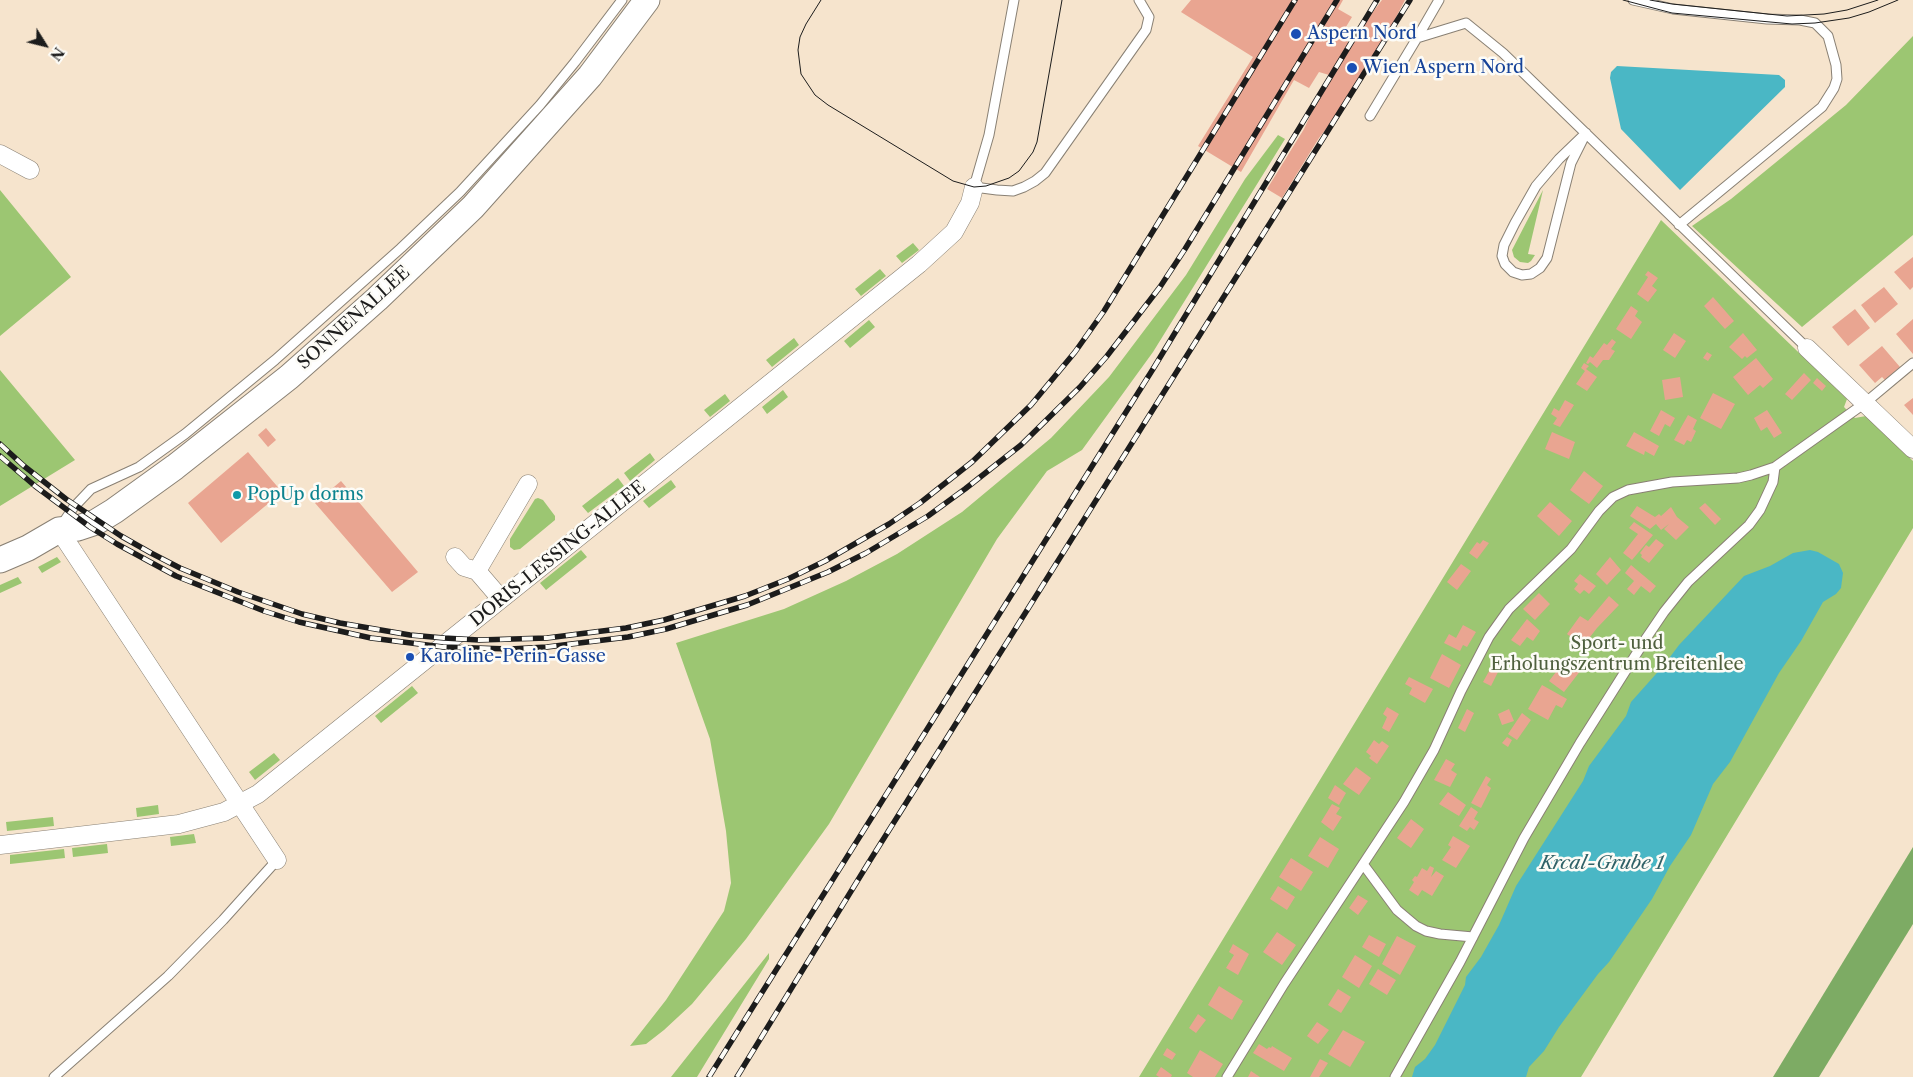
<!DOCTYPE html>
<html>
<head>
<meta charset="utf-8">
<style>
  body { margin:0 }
  #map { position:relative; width:1913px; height:1077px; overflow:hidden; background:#f6e4cd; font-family:"Libre Caslon Text",serif }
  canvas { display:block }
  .north { position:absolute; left:20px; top:20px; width:50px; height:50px; -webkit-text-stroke:4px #fdfcf7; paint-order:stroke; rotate:126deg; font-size:14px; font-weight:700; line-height:20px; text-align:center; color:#1c1c1c }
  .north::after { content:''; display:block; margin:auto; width:18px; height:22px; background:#1c1c1c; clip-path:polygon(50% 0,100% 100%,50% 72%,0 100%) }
</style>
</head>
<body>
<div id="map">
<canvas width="1913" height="1077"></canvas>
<div class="north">N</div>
</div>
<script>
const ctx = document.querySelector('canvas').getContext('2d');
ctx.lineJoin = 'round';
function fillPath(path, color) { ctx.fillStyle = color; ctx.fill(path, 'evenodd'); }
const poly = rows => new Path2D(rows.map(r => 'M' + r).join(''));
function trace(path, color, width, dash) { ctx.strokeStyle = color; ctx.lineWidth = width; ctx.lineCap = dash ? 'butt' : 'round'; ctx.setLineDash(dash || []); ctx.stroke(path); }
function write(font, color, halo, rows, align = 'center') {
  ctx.font = font + ' "Libre Caslon Text",serif'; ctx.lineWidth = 5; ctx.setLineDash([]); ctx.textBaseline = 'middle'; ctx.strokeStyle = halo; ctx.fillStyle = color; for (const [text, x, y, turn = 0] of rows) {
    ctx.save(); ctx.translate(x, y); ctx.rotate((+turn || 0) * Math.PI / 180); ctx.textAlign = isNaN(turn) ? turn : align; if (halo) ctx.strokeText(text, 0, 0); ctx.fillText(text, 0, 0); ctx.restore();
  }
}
fillPath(poly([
  [1913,36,1913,235,1802,327,1692,226,1731,199,1846,105],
  [1278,135,1285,139,1153,352,1082,450,1047,471,997,539,829,824,746,939,692,1004,664,1030,646,1044,630,1046,666,1000,724,911,731,883,726,831,710,739,676,643,784,609,846,581,897,554,962,512,1051,438,1109,377,1186,275,1245,179],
  [0,190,71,277,0,336],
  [1543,190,1528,254,1535,255,1531,261,1528,263,1520,262,1514,257,1512,250],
  [1661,220,1847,399,1844,407,1855,418,1866,416,1913,461,1913,528,1581,1077,1139,1077],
  [913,243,919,250,902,263,896,256],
  [880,269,886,276,861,296,855,289],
  [869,320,875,327,850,348,844,341],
  [794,338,799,345,772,367,766,360],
  [0,370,75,460,0,506],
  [783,390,788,397,767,414,762,407],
  [725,394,730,401,710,417,704,410],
  [650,453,655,460,630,481,624,473],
  [618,478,624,486,588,513,582,506],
  [671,480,676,487,649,508,643,501],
  [538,498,543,500,555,516,555,520,520,549,514,550,510,547,510,539,535,499],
  [581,550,587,557,546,590,540,583],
  [57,557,61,562,42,573,38,567],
  [18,577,22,583,0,593,0,585],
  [412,686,418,693,381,723,375,716],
  [274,753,280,760,255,780,249,772],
  [158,805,159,814,137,817,136,808],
  [53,817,54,826,7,831,6,822],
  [194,834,196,843,171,846,170,837],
  [107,844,108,853,73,857,72,848],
  [64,849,65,858,10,864,10,855],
  [769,953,769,959,697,1077,671,1077]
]), '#9cc672');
fillPath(poly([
  [1913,847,1913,924,1819,1077,1773,1077]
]), '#7dab64');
fillPath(poly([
  [1617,66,1779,75,1785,80,1785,87,1680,190,1621,129,1610,78,1611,72],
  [1810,550,1818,552,1839,564,1843,573,1841,588,1836,594,1823,602,1801,641,1779,673,1730,762,1713,784,1691,835,1670,866,1652,899,1609,962,1598,974,1559,1027,1544,1051,1529,1067,1526,1077,1412,1077,1415,1067,1425,1059,1435,1045,1465,985,1466,977,1481,957,1499,925,1516,886,1583,781,1589,766,1626,716,1631,702,1664,665,1679,645,1744,576,1770,566,1793,553]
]), '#4ab7c5');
fillPath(poly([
  [1191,0,1343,0,1338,9,1352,17,1341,35,1349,43,1382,0,1405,0,1369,69,1355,92,1319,138,1282,198,1267,189,1304,129,1329,75,1319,72,1309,88,1294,80,1241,172,1198,146,1253,57,1181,12],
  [1913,257,1913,287,1910,290,1894,272],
  [1648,271,1658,278,1652,286,1657,290,1648,302,1637,294,1648,277,1645,275],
  [1884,287,1898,304,1875,323,1861,305],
  [1713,297,1734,321,1725,329,1704,306],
  [1631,306,1638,311,1635,316,1642,322,1631,339,1616,329],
  [1855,309,1870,328,1848,346,1832,327],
  [1913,319,1913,354,1896,334],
  [1674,333,1686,341,1675,358,1663,350],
  [1743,333,1757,350,1747,358,1745,356,1742,359,1729,347],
  [1612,339,1616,342,1611,349,1615,351,1609,360,1603,360,1597,368,1590,362,1588,364,1586,363,1590,356,1593,358,1604,343,1607,345],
  [1882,346,1900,367,1885,380,1882,377,1875,383,1859,365],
  [1707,352,1712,355,1708,361,1703,358],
  [1756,358,1773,379,1763,388,1760,385,1748,395,1733,377],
  [1584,363,1589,366,1586,369,1597,377,1587,391,1576,384,1585,371,1581,368],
  [1804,373,1811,380,1792,400,1785,394],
  [1680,377,1683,397,1665,400,1662,380],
  [1817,378,1826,386,1822,391,1813,383],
  [1713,393,1735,404,1721,429,1700,418],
  [1913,398,1913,415,1904,405],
  [1565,400,1574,405,1560,427,1553,424,1557,418,1551,414,1554,408,1559,411],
  [1661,410,1675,418,1670,427,1665,424,1659,436,1650,431],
  [1767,410,1782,433,1774,438,1767,427,1761,431,1754,418],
  [1688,415,1697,420,1693,429,1696,431,1691,442,1687,440,1684,445,1674,440],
  [266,428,276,440,268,447,258,435],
  [1552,432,1575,442,1569,459,1545,449],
  [1634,432,1659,446,1654,456,1645,451,1644,455,1626,446],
  [248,452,282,492,221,543,188,503],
  [1584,471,1603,486,1589,504,1570,490],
  [341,481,418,572,392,592,315,503],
  [1550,502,1572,521,1559,536,1537,516],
  [1705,503,1721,519,1715,525,1699,508],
  [1637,506,1655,517,1659,514,1661,516,1671,507,1677,517,1689,527,1676,540,1664,529,1669,524,1661,530,1656,524,1650,529,1630,516],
  [1634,522,1653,535,1632,560,1623,553,1638,534,1629,528],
  [1656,539,1664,545,1649,563,1641,557,1642,555,1640,553,1646,545,1649,547],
  [1483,540,1489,543,1477,559,1469,553,1477,542,1480,544],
  [1610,557,1621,570,1607,585,1596,574],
  [1461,564,1471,571,1457,590,1447,582],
  [1631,565,1656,586,1650,593,1641,586,1634,595,1627,589,1634,581,1625,573],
  [1580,574,1596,586,1589,594,1584,590,1580,594,1574,589,1578,584,1574,581],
  [1539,593,1550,604,1535,620,1523,609],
  [1609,596,1619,605,1597,628,1583,646,1567,634,1580,616,1588,621],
  [1527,619,1540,631,1533,641,1527,637,1520,646,1511,640],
  [1463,625,1476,632,1467,647,1463,645,1460,651,1444,643,1449,634,1456,638],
  [1442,654,1461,665,1449,688,1430,678],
  [1566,659,1581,670,1564,692,1549,681],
  [1493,664,1500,668,1491,686,1483,682],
  [1409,677,1433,689,1425,703,1409,694,1412,688,1405,684],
  [1542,685,1567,699,1562,708,1556,705,1548,720,1528,709],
  [1387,707,1399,714,1389,732,1382,728,1387,717,1383,714],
  [1467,709,1474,713,1465,732,1458,728],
  [1509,709,1514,721,1502,725,1498,714],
  [1522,713,1531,720,1517,740,1508,734],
  [1507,737,1512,740,1508,747,1502,743],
  [1374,740,1379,744,1382,741,1389,746,1377,764,1369,758,1371,756,1366,752],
  [1446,759,1455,764,1451,770,1457,774,1450,787,1434,780],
  [1356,767,1371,778,1359,795,1343,784],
  [1486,776,1491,779,1487,785,1491,788,1481,808,1471,803],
  [1335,785,1346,793,1339,805,1328,798],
  [1448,792,1466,805,1459,816,1439,804],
  [1332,804,1340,808,1336,814,1342,817,1333,831,1321,822],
  [1471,807,1478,812,1474,819,1479,822,1474,830,1470,827,1467,831,1459,826],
  [1411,819,1424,829,1411,848,1397,838],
  [1453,836,1470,846,1456,868,1442,860,1451,847,1448,845],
  [1320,837,1339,849,1328,868,1308,856],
  [1291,858,1313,872,1301,891,1279,877],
  [1430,866,1434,868,1431,877,1436,871,1444,876,1432,896,1422,890,1418,896,1409,890,1414,882,1412,880,1415,876,1417,877,1422,868,1427,871],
  [1278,886,1295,897,1287,910,1270,899],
  [1358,895,1368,901,1358,915,1349,908],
  [1277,932,1296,945,1282,965,1263,952],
  [1369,935,1386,944,1379,957,1362,947],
  [1397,936,1416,946,1400,975,1382,964],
  [1233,944,1249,954,1238,975,1226,968,1234,955,1229,952],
  [1355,955,1372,966,1359,988,1342,977],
  [1378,969,1396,980,1387,995,1369,984],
  [1219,986,1243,1001,1232,1020,1208,1005],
  [1338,989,1351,997,1341,1013,1328,1005],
  [1198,1014,1206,1020,1196,1033,1189,1028],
  [1317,1022,1329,1030,1318,1044,1307,1036],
  [1343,1030,1365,1042,1350,1067,1328,1054],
  [1259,1044,1267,1049,1269,1047,1271,1048,1272,1046,1292,1058,1284,1071,1253,1053],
  [1167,1048,1176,1054,1172,1060,1163,1055],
  [1200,1050,1223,1064,1215,1077,1193,1077,1187,1073],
  [1320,1059,1328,1063,1319,1077,1310,1077],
  [1161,1067,1172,1075,1171,1077,1159,1077,1156,1075],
  [1251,1071,1260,1077,1248,1077]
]), '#e9a591');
const lane = poly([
  [1014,0,989,135,974,187,997,190,1013,191,1024,187,1035,181,1045,173,1146,30,1149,17,1139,0],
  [1439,0,1417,38,1466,23,1503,53,1807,348],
  [1633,0,1673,9,1767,19,1800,20,1815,23,1828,36,1836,65,1837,79,1834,88,1822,107,1679,225],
  [1370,116,1417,38],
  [1586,133,1571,163,1547,258,1540,268,1531,274,1522,275,1513,272,1505,264,1502,256,1504,245,1515,223,1536,186,1559,159,1586,133],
  [61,526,73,508,91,489,139,467,185,434,275,360,401,248,460,192,540,105,575,62,622,0],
  [1363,864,1397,910,1416,926,1426,931,1440,934,1473,937],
  [54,1077,168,976,223,920,277,860],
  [1227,1077,1284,984,1404,802,1434,750,1461,691,1489,637,1509,609,1571,549,1599,511,1613,497,1628,490,1672,482,1738,478,1751,475,1775,467,1865,403,1913,363],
  [1395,1077,1460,962,1524,838,1580,743,1647,637,1664,612,1688,582,1749,525,1760,510,1773,482,1775,467]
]);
const street = poly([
  [0,154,30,170],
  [1807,348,1913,449],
  [59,530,277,860],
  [455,557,464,567,477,571,501,599],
  [477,571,528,484],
  [0,845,179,824,224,812,258,794,919,264,954,232,970,203,974,187]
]);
const secondary = poly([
  [0,560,28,548,59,530,78,528,96,522,114,511,175,467,289,377,377,299,473,207,590,76,647,0]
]);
trace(lane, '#898074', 11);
trace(street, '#898074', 19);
trace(secondary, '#898074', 27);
trace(lane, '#fff', 9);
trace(street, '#fff', 18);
trace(secondary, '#fff', 25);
trace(poly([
  [821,0,806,24,800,37,798,50,801,74,815,95,828,105,953,181,974,187,986,186,1009,178,1019,171,1033,152,1037,142,1062,0],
  [1623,0,1672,13,1792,24,1815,23,1849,18,1869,12,1898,0],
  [1650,0,1672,4,1787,16,1824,14,1847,10,1878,0]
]), '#1c1c1c', 1);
const rail = poly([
  [0,444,24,466,66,499,121,536,151,553,180,568,238,592,302,614,340,623,410,635,444,638,479,640,547,638,626,628,664,620,745,596,788,579,825,561,889,524,920,503,972,462,1031,405,1075,352,1104,311,1295,0],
  [0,456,35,486,90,527,117,544,176,576,264,611,299,622,371,638,443,647,510,649,547,647,628,637,666,629,747,605,828,572,866,553,928,516,965,489,1021,445,1080,387,1107,356,1160,287,1185,249,1337,0],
  [709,1077,1153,369,1377,0],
  [737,1077,869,862,1410,0]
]);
trace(rail, '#1c1c1c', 5.5);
trace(rail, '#fdfcf7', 4, [11]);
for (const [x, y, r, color] of [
  [1296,34,6,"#1a4fb4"],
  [1352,68,6,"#1a4fb4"],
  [237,495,5,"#0f9aa8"],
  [410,657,5,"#1a4fb4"]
]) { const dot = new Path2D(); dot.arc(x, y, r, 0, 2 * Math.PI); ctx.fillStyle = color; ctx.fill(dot); trace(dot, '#fdfcf7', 2); }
write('18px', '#164399', '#fdfcf7', [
  ["Aspern Nord",1307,34],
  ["Wien Aspern Nord",1363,68],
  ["Karoline-Perin-Gasse",420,657]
], 'left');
write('18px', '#1c1c1c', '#fdfcf7', [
  ["SONNENALLEE",354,318,-42],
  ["DORIS-LESSING-ALLEE",558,554,-39]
]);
write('18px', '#0d838f', '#fdfcf7', [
  ["PopUp dorms",247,495]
], 'left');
write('18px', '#4f603e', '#fdfcf7', [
  ["Sport- und",1617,644],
  ["Erholungszentrum Breitenlee",1617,665]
]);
write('italic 19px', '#316268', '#fdfcf7', [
  ["Krcal-Grube 1",1602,864]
]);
</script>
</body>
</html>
